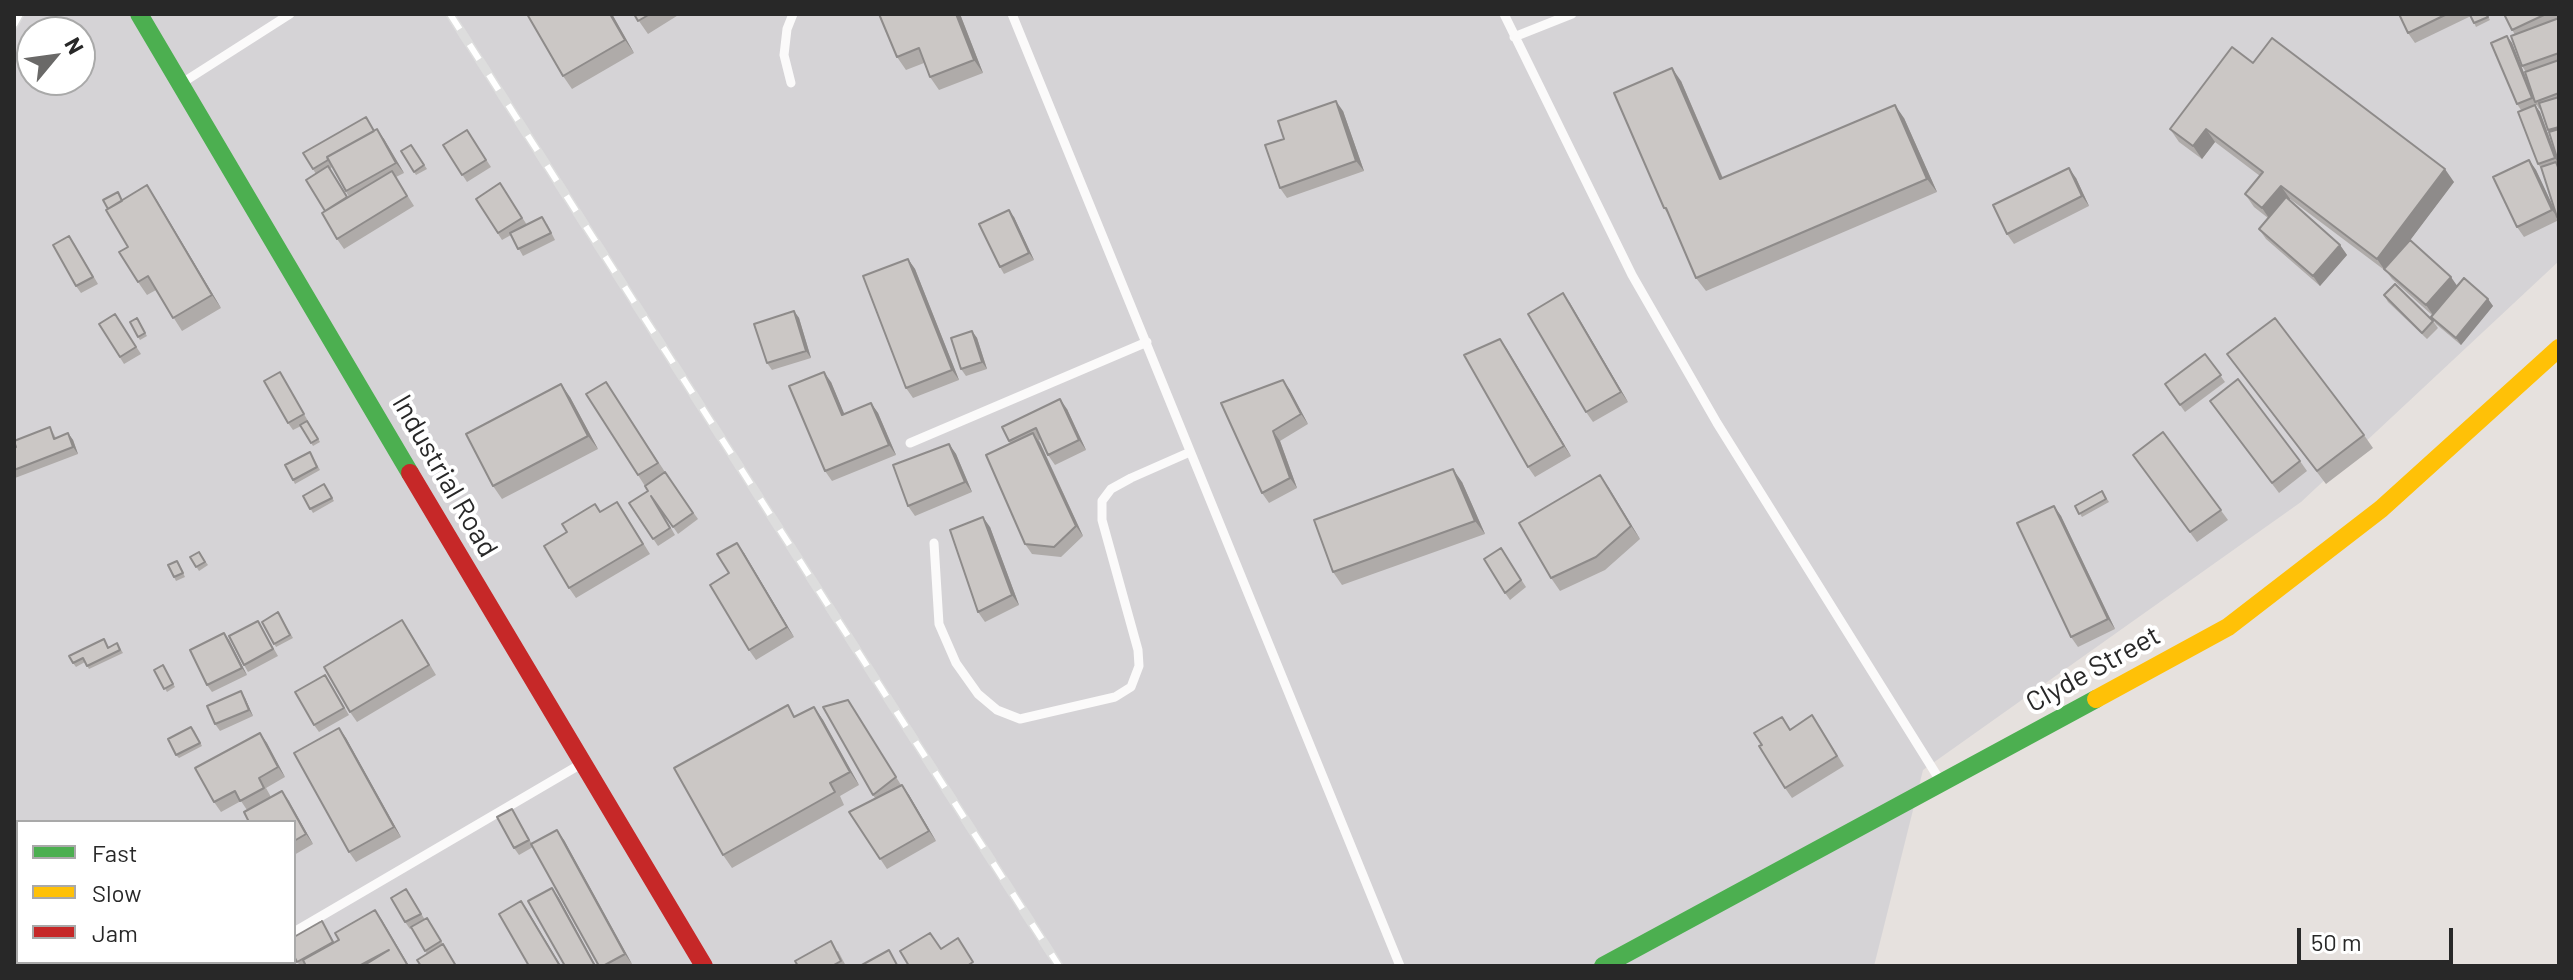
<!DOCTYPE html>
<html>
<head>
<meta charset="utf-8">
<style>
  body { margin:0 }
  #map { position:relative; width:2573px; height:980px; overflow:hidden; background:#e6e1de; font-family:Barlow,sans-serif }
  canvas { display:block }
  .frame { position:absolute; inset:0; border:16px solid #282828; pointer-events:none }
  .legend { position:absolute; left:16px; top:820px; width:280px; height:144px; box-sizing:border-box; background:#fff; border:2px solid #a9a9a9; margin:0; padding:10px 14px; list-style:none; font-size:24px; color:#282828 }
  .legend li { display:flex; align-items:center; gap:16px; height:40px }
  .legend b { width:40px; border:2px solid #a9a9a9 }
  .north { position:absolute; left:16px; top:16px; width:80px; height:80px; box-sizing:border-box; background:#fff; border:2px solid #a9a9a9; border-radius:50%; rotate:61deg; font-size:22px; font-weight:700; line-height:32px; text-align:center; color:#282828 }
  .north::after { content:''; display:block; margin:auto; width:28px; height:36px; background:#6a6968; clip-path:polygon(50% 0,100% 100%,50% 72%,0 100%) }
  .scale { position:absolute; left:2297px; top:928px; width:156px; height:36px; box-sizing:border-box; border:4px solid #282828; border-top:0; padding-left:10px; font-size:24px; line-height:28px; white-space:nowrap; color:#282828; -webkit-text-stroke:6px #fff; paint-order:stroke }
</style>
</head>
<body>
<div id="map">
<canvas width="2573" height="980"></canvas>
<div class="frame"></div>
<ul class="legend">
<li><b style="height:10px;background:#4caf50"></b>Fast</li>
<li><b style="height:10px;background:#ffc107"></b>Slow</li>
<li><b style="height:10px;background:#c62828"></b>Jam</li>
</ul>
<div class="north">N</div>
<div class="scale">50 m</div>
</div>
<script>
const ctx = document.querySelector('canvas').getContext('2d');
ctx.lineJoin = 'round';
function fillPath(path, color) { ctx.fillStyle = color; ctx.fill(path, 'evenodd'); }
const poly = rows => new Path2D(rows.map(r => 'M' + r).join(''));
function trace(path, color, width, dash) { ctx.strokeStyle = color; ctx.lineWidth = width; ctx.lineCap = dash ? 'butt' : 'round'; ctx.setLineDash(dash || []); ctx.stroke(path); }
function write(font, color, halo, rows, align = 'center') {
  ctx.font = font + ' Barlow,sans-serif'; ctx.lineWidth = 8; ctx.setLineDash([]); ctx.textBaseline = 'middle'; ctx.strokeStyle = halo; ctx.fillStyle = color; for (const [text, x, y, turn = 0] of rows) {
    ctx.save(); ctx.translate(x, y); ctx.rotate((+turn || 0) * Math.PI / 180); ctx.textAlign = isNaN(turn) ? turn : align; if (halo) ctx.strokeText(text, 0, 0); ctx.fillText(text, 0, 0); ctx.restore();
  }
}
fillPath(poly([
  [14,14,2559,14,2559,261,2301,502,1923,770,1874,966,14,966],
  [32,32,80,32,80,80,32,80],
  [18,822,294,822,294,962,18,962]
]), '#d5d3d6');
trace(poly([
  [1012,14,1400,966],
  [1504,14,1632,275,1717,423,1941,782],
  [1514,37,1572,14],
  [182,83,290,14],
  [791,83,784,55,787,29,793,14],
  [910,443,1147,342],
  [934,543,939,624,956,663,978,694,997,710,1020,719,1115,697,1131,687,1139,666,1138,650,1102,520,1102,501,1111,489,1131,478,1190,452],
  [294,932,581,764],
  [236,966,243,962]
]), '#fbfafa', 9);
trace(poly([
  [139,14,410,473],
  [1603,966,2096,699]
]), '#4caf50', 18);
trace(poly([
  [2096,699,2228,627,2381,509,2559,348]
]), '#ffc107', 18);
trace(poly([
  [410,473,704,966]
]), '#c62828', 18);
const rail = poly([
  [450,14,1059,966],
  [14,25,20,14]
]);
trace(rail, '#ddd', 9);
trace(rail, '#fff', 6, [18]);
fillPath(poly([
  [527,14,612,14,634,53,572,89,563,76],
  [634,14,680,14,648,34],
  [879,14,960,14,983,73,939,90,930,77,924,63,906,70,897,57],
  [2399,14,2487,14,2490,20,2476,27,2471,16,2415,43,2408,33],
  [2504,14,2559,14,2559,220,2524,237,2517,227,2529,160,2536,170,2555,211,2541,168,2538,164,2521,110,2517,104,2507,36,2512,43,2531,90,2526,72,2522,66,2515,35],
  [2535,105,2537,105,2539,109,2541,108,2556,155,2540,112],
  [2253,63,2454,182,2410,240,2457,286,2488,299,2493,306,2461,345,2436,324,2431,317,2432,315,2392,279,2387,272,2290,199,2289,200,2340,245,2347,255,2320,286,2266,239,2259,229,2268,218,2254,207,2245,194,2260,176,2215,142,2202,159,2179,142,2170,129],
  [1681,81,1723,178,1904,118,1937,192,1706,291,1696,278,1670,217,1664,208],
  [1343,111,1364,171,1287,198,1280,188,1284,139],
  [467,130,491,167,467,182,443,145],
  [374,131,384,139,404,173,396,177,414,206,344,249,337,239,316,174,303,153],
  [332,167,349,197,348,197,330,169],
  [411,145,427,169,416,175,401,151],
  [2076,178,2089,206,2014,244,2007,234],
  [500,183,527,225,547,224,555,240,523,256,511,235,502,240,476,199],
  [156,199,221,308,182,331,156,290,147,295,138,282,122,200],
  [1014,217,1034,260,1004,274,1000,267],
  [74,243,98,284,81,293,76,286],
  [908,259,915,269,959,380,913,398,906,388],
  [1563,293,1628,402,1593,422,1586,412],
  [2384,295,2433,321,2438,328,2427,339,2388,302],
  [794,311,799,318,811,358,772,370,767,363],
  [115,314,141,354,124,364,99,324],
  [137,318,147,336,140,340,138,337],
  [972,331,977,338,987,369,966,376,961,369],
  [1500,339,1571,456,1535,477,1528,467],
  [2205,354,2225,382,2185,412,2165,384],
  [2227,354,2364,435,2373,448,2326,484],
  [280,372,320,442,313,446,301,426,293,430,288,423],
  [1283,380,1308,424,1280,441,1297,488,1269,503,1262,493],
  [606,382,665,472,698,519,678,534,656,502,675,535,658,546,629,503,648,491,638,475],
  [831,382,844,414,871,403,878,413,896,455,832,481,825,471],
  [570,397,598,449,502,499,493,486],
  [1067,409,1086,450,1055,465,1048,455,1041,439,1039,440,1083,536,1061,557,1032,554,1025,544,1010,444,1009,441],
  [2217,411,2300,461,2307,471,2279,493],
  [50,427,56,438,68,433,73,440,78,454,15,478,14,476,14,448],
  [2163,432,2228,520,2197,542,2133,455],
  [949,444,956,454,972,492,915,516,908,506],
  [310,452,320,470,295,484,293,480],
  [1600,475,1640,539,1605,570,1560,591,1551,578],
  [1462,482,1485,534,1342,585,1333,572],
  [324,484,334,501,313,513,303,496],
  [2102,491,2109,502,2082,517,2075,506],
  [2054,506,2061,516,2115,629,2078,647,2071,637],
  [600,512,624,512,650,554,576,598,569,588],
  [990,527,1019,605,985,622,978,612],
  [1501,548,1526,587,1510,600,1505,593],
  [199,552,208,565,199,571,190,557],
  [744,553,794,637,756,660,749,650,729,573],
  [179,564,185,577,176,581,174,577],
  [278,612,293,638,276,647,262,622],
  [262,628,278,656,248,672,244,665],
  [409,630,436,675,357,722,350,712],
  [224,633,229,640,247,675,212,692,207,685],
  [117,643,123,653,89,669,85,662,76,667,73,663],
  [163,665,175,687,167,692,154,670],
  [330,682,349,715,319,732,314,725],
  [245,698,253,716,220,731,215,724],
  [848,700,901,785,909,795,936,841,887,869,849,812,875,798,873,795],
  [814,707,823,720,859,785,840,796,844,805,732,868,723,855,795,717],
  [1819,725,1844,766,1792,798,1785,788,1790,729],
  [339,728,346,738,401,837,356,862,349,852],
  [194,730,202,746,179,758,176,755],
  [260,733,285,777,266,788,271,797,282,791,313,844,294,855,294,822,247,810,241,801,221,812,214,802],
  [516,816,532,844,564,840,632,964,628,966,599,966,533,847,519,855,514,848],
  [411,896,425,920,429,922,457,966,421,966,427,954,412,928,410,929,405,922],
  [375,910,409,966,300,966,294,956,322,921,334,942],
  [838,951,846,966,798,966]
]), '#afaba9');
fillPath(poly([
  [610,14,612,14,634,53,625,40],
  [956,14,960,14,983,73,974,60],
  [2507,36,2512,43,2537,105,2532,98],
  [1672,68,1681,81,1729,193,1720,179],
  [1336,101,1343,111,1364,171,1356,161],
  [1895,105,1904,118,1937,192,1927,179],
  [2535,105,2540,112,2559,164,2555,158],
  [377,129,384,139,404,173,396,163],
  [2206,129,2215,142,2202,159,2193,146],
  [2529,160,2536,170,2559,219,2552,210],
  [2069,168,2076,178,2089,206,2082,196],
  [2445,169,2454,182,2387,271,2384,269,2386,272,2377,259],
  [147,185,156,199,221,308,212,295],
  [2281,186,2290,199,2271,221,2262,208],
  [1009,210,1014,217,1034,260,1029,253],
  [2340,245,2347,255,2320,286,2313,276],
  [908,259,915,269,959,380,952,370],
  [2451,277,2458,287,2433,315,2426,305],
  [1563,293,1570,303,1628,402,1621,392],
  [2488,299,2493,306,2461,345,2456,338],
  [794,311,799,318,811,358,806,351],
  [972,331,977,338,987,369,982,362],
  [1500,339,1507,349,1571,456,1564,446],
  [824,372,831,382,849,425,842,415],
  [1283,380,1290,390,1308,424,1301,414],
  [561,384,570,397,598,449,588,436],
  [1060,399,1067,409,1086,450,1079,440],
  [871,403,878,413,896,455,889,445],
  [1273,431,1280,441,1297,488,1290,478],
  [68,433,73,440,78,454,73,447],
  [1033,433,1040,443,1083,536,1076,526],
  [949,444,956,454,972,492,965,482],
  [1453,469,1462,482,1485,534,1475,521],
  [1600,475,1609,488,1640,539,1631,526],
  [2054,506,2061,516,2115,629,2108,619],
  [983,517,990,527,1019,605,1012,595],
  [737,543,744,553,794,637,787,627],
  [224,633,229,640,247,675,242,668],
  [241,691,245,698,253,716,249,710],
  [814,707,823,720,859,785,850,772],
  [339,728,346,738,401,837,394,827],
  [260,733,267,743,285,777,278,767],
  [902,785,909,795,936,841,929,831],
  [282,791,289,801,313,844,306,834],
  [557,830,564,840,632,964,625,954],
  [552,888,559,898,596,966,595,966],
  [521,901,528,911,561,966,560,966],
  [375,910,382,920,409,966,408,966]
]), '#8e8b8a');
const building = poly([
  [527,14,610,14,625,40,563,76,527,14],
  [634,14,650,14,638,21,634,14],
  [879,14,956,14,974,60,930,77,919,48,897,57,879,14],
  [2399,14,2447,14,2408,33,2399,14],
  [2473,14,2486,14,2488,17,2474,23,2470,15,2473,14],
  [2504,14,2546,14,2512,30,2504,14],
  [2559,18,2559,53,2522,66,2511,36,2559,18],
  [2507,36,2532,98,2517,104,2491,43,2507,36],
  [2272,38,2445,169,2377,259,2281,186,2262,208,2245,194,2263,172,2206,129,2193,146,2170,129,2232,47,2253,63,2272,38],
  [2559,60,2559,93,2535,102,2525,72,2559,60],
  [1672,68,1720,179,1895,105,1927,179,1696,278,1666,208,1664,208,1614,93,1672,68],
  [2559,97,2559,127,2548,130,2539,103,2559,97],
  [1336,101,1356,161,1280,188,1265,145,1284,139,1278,121,1336,101],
  [2535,105,2555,158,2538,164,2518,112,2535,105],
  [366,117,374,131,327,157,328,160,313,169,303,153,366,117],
  [377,129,396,163,346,191,327,157,377,129],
  [2559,129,2559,160,2558,161,2549,132,2559,129],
  [467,130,486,160,462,175,443,145,467,130],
  [411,145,424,165,414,172,401,151,411,145],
  [2529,160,2552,210,2517,227,2493,177,2529,160],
  [2556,162,2559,170,2559,217,2557,217,2541,167,2556,162],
  [328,166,347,197,325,211,306,180,328,166],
  [2069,168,2082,196,2007,234,1993,205,2069,168],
  [392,171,407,196,337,239,322,213,392,171],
  [500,183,522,218,498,233,476,199,500,183],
  [147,185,212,295,173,318,148,276,138,282,119,252,128,247,106,210,147,185],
  [118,192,122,201,108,209,103,200,118,192],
  [2286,197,2340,245,2313,276,2259,229,2286,197],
  [1009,210,1029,253,1000,267,979,224,1009,210],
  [542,217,551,233,518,249,510,233,542,217],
  [69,236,93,277,76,286,53,245,69,236],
  [2410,240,2451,277,2426,305,2384,269,2410,240],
  [908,259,952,370,906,388,863,276,908,259],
  [2464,278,2488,299,2456,338,2431,317,2464,278],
  [2395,284,2433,321,2422,333,2384,295,2395,284],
  [1563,293,1621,392,1586,412,1528,314,1563,293],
  [794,311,806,351,767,363,754,324,794,311],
  [115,314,136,347,120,357,99,324,115,314],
  [137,318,145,333,138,337,130,322,137,318],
  [2275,318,2364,435,2317,471,2227,354,2275,318],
  [972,331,982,362,961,369,951,338,972,331],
  [1500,339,1564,446,1528,467,1464,355,1500,339],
  [2205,354,2221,375,2180,405,2165,384,2205,354],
  [280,372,304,414,288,423,264,381,280,372],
  [824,372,842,415,871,403,889,445,825,471,789,386,824,372],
  [2238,379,2300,461,2272,483,2210,401,2238,379],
  [1283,380,1301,414,1273,431,1290,478,1262,493,1221,403,1283,380],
  [606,382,658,463,638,475,586,394,606,382],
  [561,384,588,436,493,486,466,434,561,384],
  [1060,399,1079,440,1048,455,1036,428,1009,441,1002,427,1060,399],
  [307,421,318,439,311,443,300,425,307,421],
  [50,427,54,439,68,433,73,447,14,470,14,448,16,447,14,441,50,427],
  [2163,432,2221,510,2190,532,2133,455,2163,432],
  [1033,433,1076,526,1054,547,1025,544,986,455,1033,433],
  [949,444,965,482,908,506,893,465,949,444],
  [310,452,317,467,293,480,285,465,310,452],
  [1453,469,1475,521,1333,572,1314,520,1453,469],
  [665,472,693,513,673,527,651,496,670,528,653,539,629,503,648,491,645,486,665,472],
  [1600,475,1631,526,1596,557,1551,578,1519,523,1600,475],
  [324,484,332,498,310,509,303,496,324,484],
  [2102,491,2106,499,2079,514,2075,506,2102,491],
  [617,502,643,544,569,588,544,546,567,532,562,524,595,504,600,512,617,502],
  [2054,506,2108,619,2071,637,2017,523,2054,506],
  [983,517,1012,595,978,612,950,530,983,517],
  [737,543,787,627,749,650,710,585,729,573,717,554,737,543],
  [1501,548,1521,580,1505,593,1484,559,1501,548],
  [199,552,205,562,196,567,190,557,199,552],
  [177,561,183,573,174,577,168,565,177,561],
  [278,612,290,635,274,644,262,622,278,612],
  [402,620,429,665,350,712,324,667,402,620],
  [258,621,273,649,244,665,229,636,258,621],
  [224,633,242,668,207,685,190,650,224,633],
  [104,639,108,648,117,643,120,650,87,666,83,658,73,663,69,656,104,639],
  [163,665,173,684,164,689,154,670,163,665],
  [325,675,344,708,314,725,295,692,325,675],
  [241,691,249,710,215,724,207,706,241,691],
  [848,700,896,777,873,795,823,707,848,700],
  [788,705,794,717,814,707,850,772,830,783,835,792,723,855,674,768,788,705],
  [1812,715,1837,756,1785,788,1759,746,1762,745,1754,733,1782,717,1790,730,1812,715],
  [191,727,200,743,176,755,168,739,191,727],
  [339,728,394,827,349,852,294,753,339,728],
  [260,733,278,767,259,778,264,788,240,801,235,791,214,802,195,768,260,733],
  [902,785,929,831,880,859,849,812,902,785],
  [282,791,306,834,294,841,294,822,249,822,244,812,282,791],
  [512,809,529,840,514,848,497,817,512,809],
  [557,830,625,954,603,966,599,966,531,844,557,830],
  [552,888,595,966,565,966,528,901,552,888],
  [406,889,421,914,405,922,391,898,406,889],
  [521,901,560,966,529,966,499,914,521,901],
  [375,910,408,966,363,966,389,950,359,966,306,966,303,960,339,940,335,933,375,910],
  [427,918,441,941,425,951,411,927,427,918],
  [322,921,333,942,297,962,294,956,294,937,322,921],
  [930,933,941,949,958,938,973,962,967,966,909,966,900,951,930,933],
  [831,941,841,961,832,966,798,966,795,961,831,941],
  [443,944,456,966,421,966,417,960,443,944],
  [889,950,897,965,895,966,860,966,889,950]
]);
fillPath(building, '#cbc7c5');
trace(building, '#8e8b8a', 2);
write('28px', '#282828', '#fff', [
  ["Industrial Road",445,476,60],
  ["Clyde Street",2093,669,-29]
]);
</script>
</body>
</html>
